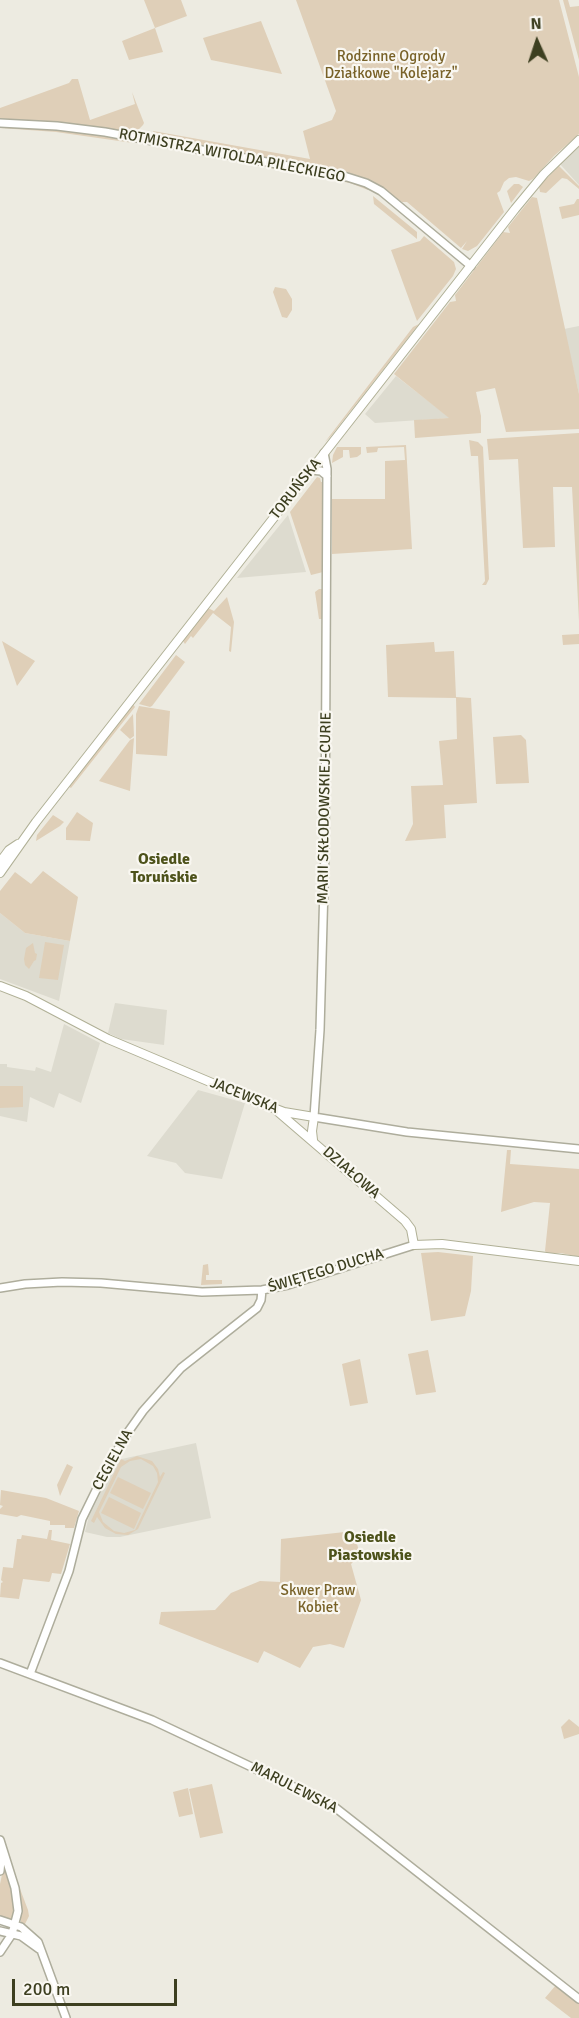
<!DOCTYPE html>
<html>
<head>
<meta charset="utf-8">
<style>
  body { margin:0 }
  #map { position:relative; width:579px; height:2018px; overflow:hidden; background:#edebe1; font-family:Signika,sans-serif }
  canvas { display:block }
  .north { position:absolute; left:507px; top:12px; width:60px; height:60px; -webkit-text-stroke:4px #f9f7f1; paint-order:stroke; rotate:357deg; font-size:16px; font-weight:700; line-height:24px; text-align:center; color:#3d3f20 }
  .north::after { content:''; display:block; margin:auto; width:21px; height:27px; background:#3d3f20; clip-path:polygon(50% 0,100% 100%,50% 72%,0 100%) }
  .scale { position:absolute; left:12px; top:1979px; width:165px; height:27px; box-sizing:border-box; border:3px solid #3d3f20; border-top:0; padding-left:8px; font-size:18px; line-height:21px; white-space:nowrap; color:#3d3f20; -webkit-text-stroke:4px #f9f7f1; paint-order:stroke }
</style>
</head>
<body>
<div id="map">
<canvas width="579" height="2018"></canvas>
<div class="north">N</div>
<div class="scale">200 m</div>
</div>
<script>
const ctx = document.querySelector('canvas').getContext('2d');
ctx.lineJoin = 'round';
function fillPath(path, color) { ctx.fillStyle = color; ctx.fill(path, 'evenodd'); }
const poly = rows => new Path2D(rows.map(r => 'M' + r).join(''));
function trace(path, color, width, dash) { ctx.strokeStyle = color; ctx.lineWidth = width; ctx.lineCap = dash ? 'butt' : 'round'; ctx.setLineDash(dash || []); ctx.stroke(path); }
function write(font, color, halo, rows, align = 'center') {
  ctx.font = font + ' Signika,sans-serif'; ctx.lineWidth = 4.5; ctx.setLineDash([]); ctx.textBaseline = 'middle'; ctx.strokeStyle = halo; ctx.fillStyle = color; for (const [text, x, y, turn = 0] of rows) {
    ctx.save(); ctx.translate(x, y); ctx.rotate((+turn || 0) * Math.PI / 180); ctx.textAlign = isNaN(turn) ? turn : align; if (halo) ctx.strokeText(text, 0, 0); ctx.fillText(text, 0, 0); ctx.restore();
  }
}
fillPath(poly([
  [579,146,579,185,560,164],
  [579,326,579,394,564,329],
  [396,376,450,418,375,423,365,414],
  [288,515,306,572,237,578],
  [0,913,25,933,70,941,59,1001,0,979],
  [115,1003,167,1010,164,1045,121,1039,108,1033],
  [64,1024,100,1043,81,1103,59,1093,54,1108,30,1097,27,1122,0,1116,0,1064,7,1064,7,1067,35,1071,36,1067,51,1072],
  [198,1090,245,1103,222,1179,185,1173,176,1163,147,1156],
  [196,1443,211,1518,120,1537,107,1537,85,1532,89,1516,117,1460]
]), '#dddbcf');
fillPath(poly([
  [144,0,181,0,187,16,155,28,163,52,129,60,122,41,155,28],
  [296,0,559,0,579,77,579,134,554,156,533,179,529,181,516,177,509,178,504,182,500,191,497,193,504,212,477,246,468,251,462,249,467,241,461,248,407,202,402,202,396,198,394,199,366,180,357,176,155,136,153,131,310,159,303,131,332,120,336,111],
  [563,0,568,0,570,7,579,6,579,60],
  [261,21,282,74,211,60,203,38],
  [72,79,78,79,90,120,135,104,132,92,144,123,143,125,134,134,77,125,0,119,0,108,69,83],
  [0,126,56,129,134,140,133,143,56,132,0,128],
  [191,151,338,179,359,184,368,188,368,190,350,183,190,153],
  [559,166,579,186,579,189,567,179,562,178,546,193,540,192,539,186],
  [514,184,519,184,523,187,511,203,507,191],
  [373,196,417,232,417,239,374,204],
  [532,197,537,198,579,394,579,429,506,432,495,388,476,392,481,416,481,433,415,438,414,420,449,418,394,374,450,302,456,301,455,295,501,235,503,232,510,233,508,227],
  [577,199,579,199,579,215,562,219,559,207,574,204],
  [424,236,454,262,456,269,453,276,417,321,391,250,420,241],
  [275,287,286,289,292,299,292,310,287,318,282,317,273,292],
  [419,324,331,436,325,442,413,327],
  [579,433,579,621,572,487,553,487,555,547,523,548,518,459,489,460,487,439],
  [469,440,478,442,483,447,489,579,486,585,482,585,485,581,478,456,471,456],
  [406,445,412,549,332,554,332,499,385,499,385,461,405,460,404,447,378,448,377,452,367,453,366,447],
  [337,447,361,447,361,454,357,457,350,458,349,450,343,450,343,457,332,463,333,455],
  [317,477,320,478,321,482,324,482,323,572,311,575,290,512],
  [319,589,322,589,324,607,322,619,319,619,315,592],
  [227,597,234,622,231,652,229,651,231,627,213,613,193,638,191,636,185,644,183,641,208,608,214,611],
  [579,634,579,644,563,645,562,635],
  [2,641,35,661,17,686],
  [434,642,435,652,454,651,456,697,471,698,477,803,444,805,446,838,405,841,413,824,411,786,443,785,439,741,457,739,456,698,388,697,386,645],
  [176,655,185,662,152,706,150,707,139,704],
  [133,704,135,707,71,788,69,787],
  [139,706,170,711,167,756,136,754,136,714],
  [133,714,134,736,130,739,120,730],
  [521,735,526,740,529,783,496,784,493,737],
  [134,738,130,791,99,781,130,740],
  [77,812,93,823,90,841,66,840,66,828],
  [53,815,64,822,60,826,36,841,37,835],
  [43,871,78,897,70,941,25,933,0,913,0,891,15,872,31,884],
  [45,942,64,945,58,980,39,978],
  [33,943,35,953,37,954,36,960,34,961,29,969,25,965,24,959,26,948],
  [0,1086,23,1086,23,1107,0,1108],
  [507,1150,511,1150,510,1164,579,1169,579,1257,561,1253,547,1254,545,1251,550,1203,534,1202,501,1212],
  [438,1252,473,1256,471,1291,465,1316,431,1321,421,1253],
  [208,1264,209,1275,206,1275,206,1280,222,1280,222,1284,201,1285,203,1265],
  [428,1350,436,1392,416,1395,408,1354],
  [360,1359,368,1403,350,1406,342,1364],
  [137,1456,152,1461,158,1469,160,1477,163,1472,165,1473,138,1529,128,1535,116,1534,105,1528,97,1517,94,1523,91,1521,121,1459,125,1461],
  [141,1459,153,1466,157,1473,158,1482,135,1530,124,1533,114,1531,103,1522,99,1512,121,1467,130,1461],
  [67,1464,73,1467,60,1496,57,1485],
  [118,1477,151,1493,143,1509,110,1493],
  [1,1490,46,1498,79,1511,74,1528,65,1528,65,1525,50,1525,50,1521,21,1515,17,1517,0,1514,0,1509,3,1506,0,1505],
  [109,1497,141,1513,134,1529,101,1513],
  [49,1530,52,1530,51,1540,70,1544,61,1574,52,1573,50,1581,49,1582,23,1579,19,1599,0,1597,1,1583,3,1582,1,1580,3,1567,13,1568,17,1539,21,1539,22,1535,47,1539],
  [354,1531,360,1556,351,1564,361,1600,344,1648,330,1644,313,1647,300,1668,264,1651,258,1663,159,1624,161,1612,215,1610,231,1593,260,1581,280,1582,281,1539],
  [569,1719,579,1727,579,1734,564,1739,561,1727],
  [212,1784,223,1833,200,1838,189,1789],
  [188,1788,193,1814,179,1817,173,1792],
  [11,1865,28,1910,29,1916,24,1926,21,1922,20,1900],
  [6,1869,13,1890,15,1909,13,1921,0,1918,0,1884,3,1870],
  [556,1985,579,2003,579,2018,571,2018,545,1998]
]), '#dfcfb8');
const tertiary = poly([
  [0,123,57,126,105,132,347,177,366,183,381,191,471,266],
  [324,453,327,469,325,850,320,1030,314,1117,407,1132,579,1149],
  [310,470,321,471,327,476],
  [0,1288,25,1284,62,1282,101,1283,202,1292,262,1290,288,1285,414,1245],
  [0,1663,152,1720,332,1805,579,1999],
  [30,1674,69,1571,82,1519,105,1472,126,1435,143,1411,181,1368,257,1308,261,1300,262,1290],
  [0,1840,15,1888,18,1911,12,1934,0,1952],
  [0,1871,2,1850],
  [0,1920,21,1927,38,1942,66,2018],
  [0,1931,21,1936,39,1949]
]);
const secondary = poly([
  [0,862,9,850,18,844],
  [0,873,36,822,515,209,544,174,579,140],
  [0,986,26,996,108,1039,255,1101,284,1112,314,1117,312,1131,313,1140],
  [277,1111,405,1221,411,1229,414,1245,442,1244,579,1261]
]);
trace(tertiary, '#aead9c', 10);
trace(secondary, '#b0b096', 10);
trace(tertiary, '#fff', 7);
trace(secondary, '#fff', 8);
write('15px', '#786127', '#f9f7f1', [
  ["Rodzinne Ogrody",391,57],
  ["Działkowe \"Kolejarz\"",391,74],
  ["Skwer Praw",318,1591],
  ["Kobiet",318,1608]
]);
write('15px', '#3d3f20', '#f9f7f1', [
  ["ROTMISTRZA WITOLDA PILECKIEGO",232,156,11],
  ["TORUŃSKA",296,489,-52],
  ["MARII SKŁODOWSKIEJ-CURIE",325,808,-89],
  ["JACEWSKA",244,1096,22],
  ["DZIAŁOWA",351,1173,41],
  ["ŚWIĘTEGO DUCHA",326,1271,-17],
  ["CEGIELNA",113,1460,-61],
  ["MARULEWSKA",294,1788,27]
]);
write('bold 16px', '#4d521a', '#f9f7f1', [
  ["Osiedle",164,860],
  ["Toruńskie",164,878],
  ["Osiedle",370,1538],
  ["Piastowskie",370,1556]
]);
</script>
</body>
</html>
